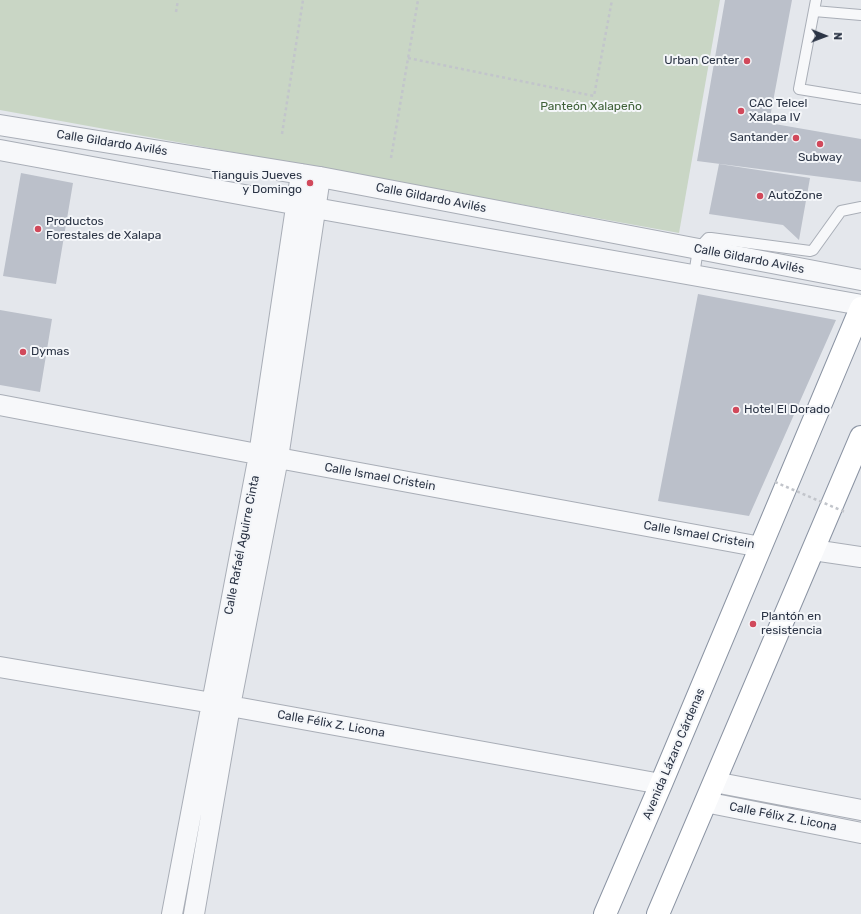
<!DOCTYPE html>
<html>
<head>
<meta charset="utf-8">
<style>
  body { margin:0 }
  #map { position:relative; width:861px; height:914px; overflow:hidden; background:#e4e7ec; font-family:Rubik,sans-serif }
  canvas { display:block }
  .north { position:absolute; left:805px; top:16px; width:40px; height:40px; -webkit-text-stroke:3px #f4f6f9; paint-order:stroke; rotate:91deg; font-size:11px; font-weight:700; line-height:16px; text-align:center; color:#2b3445 }
  .north::after { content:''; display:block; margin:auto; width:14px; height:18px; background:#2b3445; clip-path:polygon(50% 0,100% 100%,50% 72%,0 100%) }
</style>
</head>
<body>
<div id="map">
<canvas width="861" height="914"></canvas>
<div class="north">N</div>
</div>
<script>
const ctx = document.querySelector('canvas').getContext('2d');
ctx.lineJoin = 'round';
function fillPath(path, color) { ctx.fillStyle = color; ctx.fill(path, 'evenodd'); }
const poly = rows => new Path2D(rows.map(r => 'M' + r).join(''));
function trace(path, color, width, dash) { ctx.strokeStyle = color; ctx.lineWidth = width; ctx.lineCap = dash ? 'butt' : 'round'; ctx.setLineDash(dash || []); ctx.stroke(path); }
function write(font, color, halo, rows, align = 'center') {
  ctx.font = font + ' Rubik,sans-serif'; ctx.lineWidth = 4; ctx.setLineDash([]); ctx.textBaseline = 'middle'; ctx.strokeStyle = halo; ctx.fillStyle = color; for (const [text, x, y, turn = 0] of rows) {
    ctx.save(); ctx.translate(x, y); ctx.rotate((+turn || 0) * Math.PI / 180); ctx.textAlign = isNaN(turn) ? turn : align; if (halo) ctx.strokeText(text, 0, 0); ctx.fillText(text, 0, 0); ctx.restore();
  }
}
fillPath(poly([
  [0,0,720,0,679,233,0,110]
]), '#c9d6c5');
fillPath(poly([
  [725,0,792,0,769,123,861,139,861,182,697,161],
  [719,164,810,178,799,240,783,225,709,214],
  [21,173,73,183,56,284,3,276],
  [698,294,836,320,749,516,658,501],
  [0,310,52,319,40,392,0,385]
]), '#bbc0ca');
const service = poly([
  [816,0,799,89,861,99],
  [814,11,861,15],
  [694,275,698,249,708,238,711,238,810,251,813,250,841,211,861,207]
]);
const minor = poly([
  [0,125,320,177,861,280],
  [0,150,315,208,861,305],
  [0,405,278,458,761,547],
  [813,550,861,557],
  [0,667,230,706,661,784],
  [714,782,861,810],
  [705,802,861,833],
  [172,914,259,455,301,174],
  [194,914,230,706,278,458,320,177]
]);
const trunk = poly([
  [605,914,661,784,861,308],
  [658,914,861,437]
]);
trace(service, '#a9aeb7', 12);
trace(minor, '#a9aeb7', 22);
trace(trunk, '#8b94a3', 24);
trace(poly([
  [176,12,178,0],
  [408,58,594,96,612,0],
  [282,134,303,0],
  [391,158,418,0]
]), '#c2c5cb', 2.5, [3, 3]);
trace(service, '#f7f8fa', 10);
trace(minor, '#f7f8fa', 20);
trace(trunk, '#fff', 22);
trace(poly([
  [775,482,845,512]
]), '#c2c5cb', 2.5, [3, 3]);
for (const [x, y, r, color] of [
  [747,61,4,"#d1495b"],
  [741,111,4,"#d1495b"],
  [796,138,4,"#d1495b"],
  [820,144,4,"#d1495b"],
  [310,183,4,"#d1495b"],
  [760,196,4,"#d1495b"],
  [38,229,4,"#d1495b"],
  [23,352,4,"#d1495b"],
  [736,410,4,"#d1495b"],
  [753,624,4,"#d1495b"]
]) { const dot = new Path2D(); dot.arc(x, y, r, 0, 2 * Math.PI); ctx.fillStyle = color; ctx.fill(dot); trace(dot, '#f4f6f9', 1.5); }
write('12px', '#2b3445', '#f4f6f9', [
  ["Urban Center",739,61,"right"],
  ["CAC Telcel",749,104],
  ["Xalapa IV",749,118],
  ["Santander",788,138,"right"],
  ["Subway",820,158,"center"],
  ["Tianguis Jueves",302,176,"right"],
  ["y Domingo",302,190,"right"],
  ["AutoZone",768,196],
  ["Productos",46,222],
  ["Forestales de Xalapa",46,236],
  ["Dymas",31,352],
  ["Hotel El Dorado",744,410],
  ["Plantón en",761,617],
  ["resistencia",761,631]
], 'left');
write('12px', '#3f6138', '#f4f6f9', [
  ["Panteón Xalapeño",591,107]
]);
write('12px', '#2b3445', '#f4f6f9', [
  ["Calle Gildardo Avilés",112,143,9],
  ["Calle Gildardo Avilés",431,198,11],
  ["Calle Gildardo Avilés",749,259,11],
  ["Calle Ismael Cristein",380,477,10],
  ["Calle Ismael Cristein",699,535,10],
  ["Calle Rafaél Aguirre Cinta",242,545,-79],
  ["Calle Félix Z. Licona",331,724,10],
  ["Avenida Lázaro Cárdenas",674,754,-67],
  ["Calle Félix Z. Licona",783,817,11]
]);
</script>
</body>
</html>
